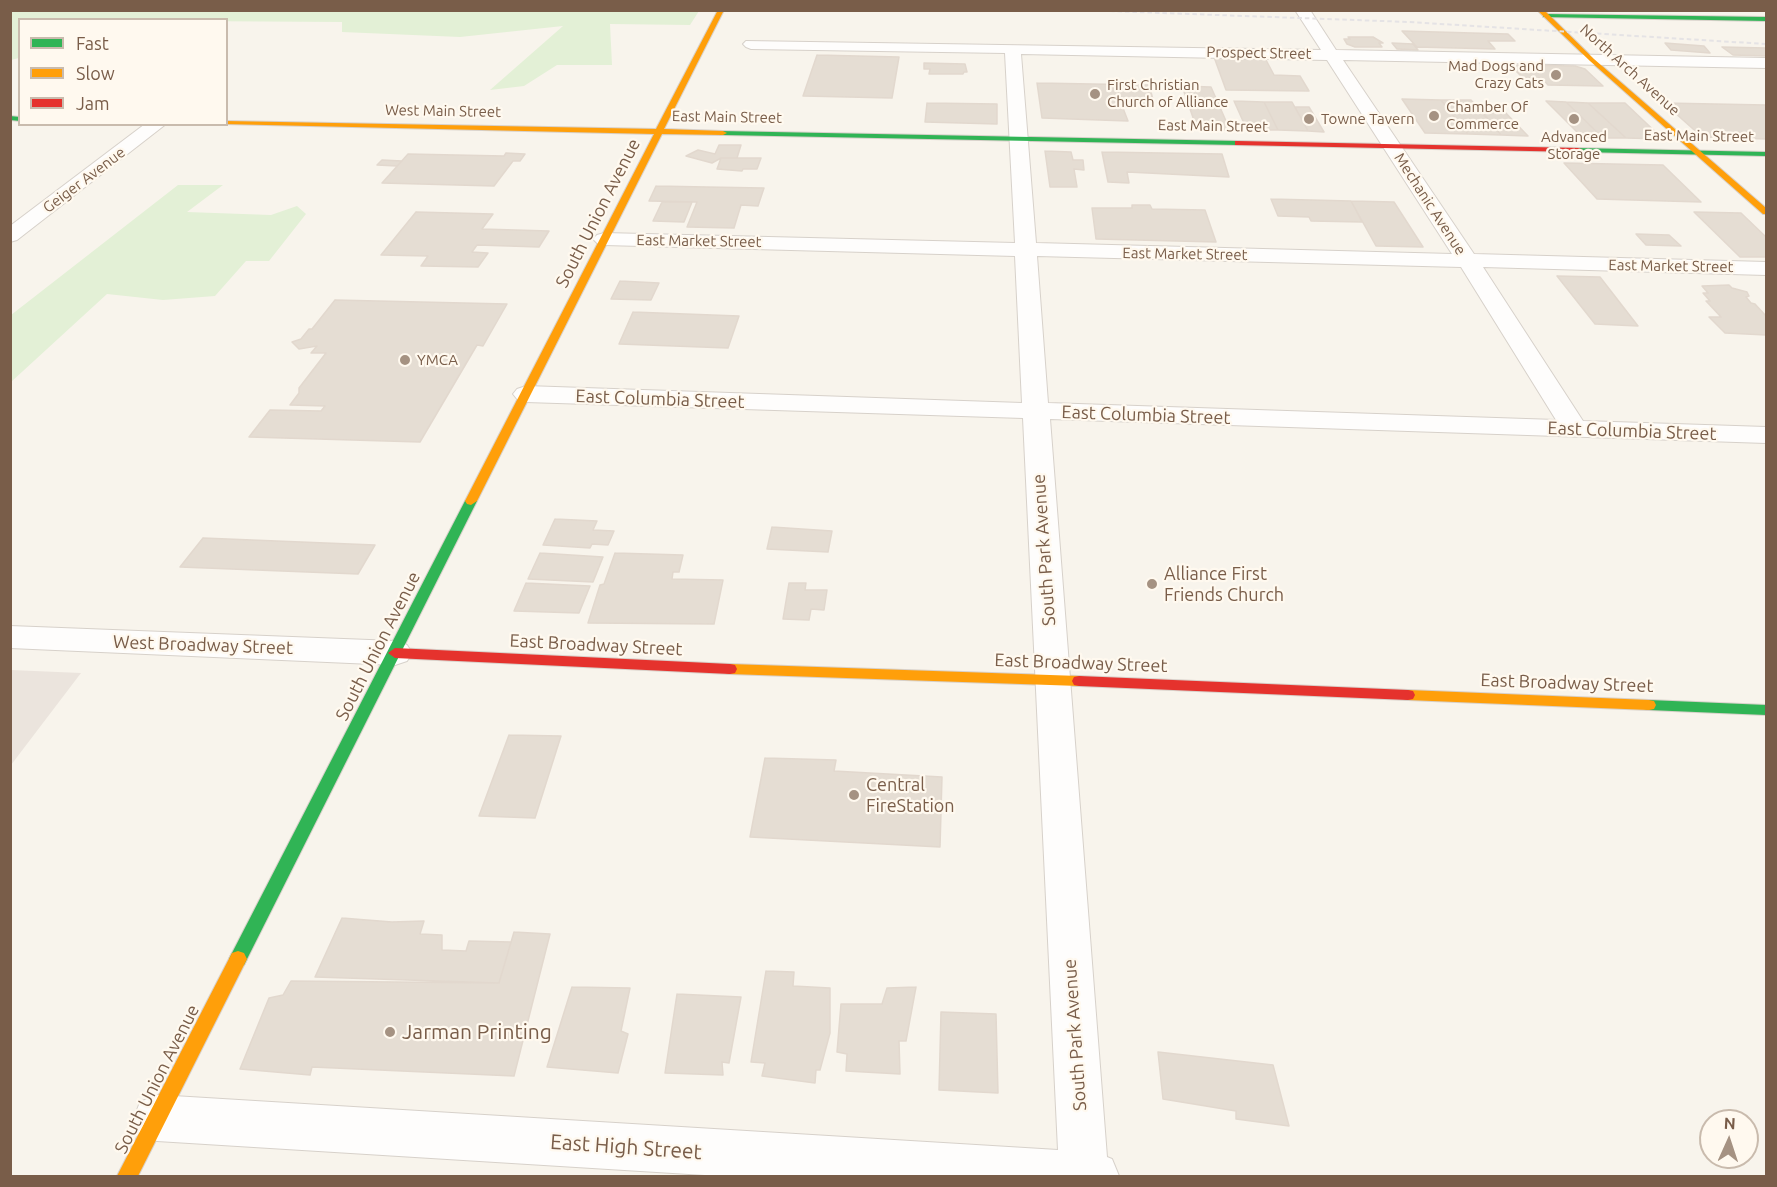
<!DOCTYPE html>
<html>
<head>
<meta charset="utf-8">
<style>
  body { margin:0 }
  #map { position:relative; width:1777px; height:1187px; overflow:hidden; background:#f8f4ec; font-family:Ubuntu,sans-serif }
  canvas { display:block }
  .frame { position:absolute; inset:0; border:12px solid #795d49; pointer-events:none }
  .legend { position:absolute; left:18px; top:18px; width:210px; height:108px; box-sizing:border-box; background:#fff9ef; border:2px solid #c9bbad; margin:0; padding:8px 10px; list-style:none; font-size:18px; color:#795d49 }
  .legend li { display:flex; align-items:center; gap:12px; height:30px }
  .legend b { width:30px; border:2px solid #c9bbad }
  .north { position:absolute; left:1699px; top:1109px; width:60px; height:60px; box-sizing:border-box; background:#fff9ef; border:2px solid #c9bbad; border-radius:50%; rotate:3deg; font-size:16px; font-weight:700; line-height:24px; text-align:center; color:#795d49 }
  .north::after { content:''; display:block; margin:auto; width:21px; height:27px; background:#a59282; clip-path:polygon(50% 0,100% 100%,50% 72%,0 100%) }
</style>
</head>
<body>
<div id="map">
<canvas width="1777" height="1187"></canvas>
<div class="frame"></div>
<ul class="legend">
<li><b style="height:8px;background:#30b455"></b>Fast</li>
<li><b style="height:8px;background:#ff9f0a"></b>Slow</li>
<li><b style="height:8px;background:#e5322d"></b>Jam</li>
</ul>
<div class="north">N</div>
</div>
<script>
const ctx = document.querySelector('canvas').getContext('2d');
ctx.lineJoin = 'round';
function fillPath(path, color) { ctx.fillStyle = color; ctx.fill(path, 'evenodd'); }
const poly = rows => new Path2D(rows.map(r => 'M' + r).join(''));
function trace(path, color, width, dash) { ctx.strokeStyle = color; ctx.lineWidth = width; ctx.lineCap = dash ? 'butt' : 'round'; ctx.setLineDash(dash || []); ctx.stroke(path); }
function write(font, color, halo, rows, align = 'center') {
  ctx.font = font + ' Ubuntu,sans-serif'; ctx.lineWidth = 4.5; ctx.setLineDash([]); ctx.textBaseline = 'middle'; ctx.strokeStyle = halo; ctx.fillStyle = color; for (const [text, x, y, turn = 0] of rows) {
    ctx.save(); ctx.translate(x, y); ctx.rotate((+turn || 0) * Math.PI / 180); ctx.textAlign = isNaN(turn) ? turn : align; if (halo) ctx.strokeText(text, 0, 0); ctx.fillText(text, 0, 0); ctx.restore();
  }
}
fillPath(poly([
  [11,670,81,673,11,765,10,670]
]), '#ebe4dd');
fillPath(poly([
  [10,11,11,10,699,11,690,25,610,24,612,65,557,65,524,86,490,90,563,26,460,37,342,32,342,22,20,20,19,58,11,60],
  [178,185,223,185,187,212,271,215,297,206,306,214,269,261,246,261,215,296,163,300,107,294,11,382,11,315]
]), '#e3f0d6');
const building = poly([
  [1402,31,1508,34,1515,41,1488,41,1495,49,1417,47,1402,31],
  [1348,37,1373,37,1383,43,1379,43,1382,47,1355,47,1347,44,1344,39,1350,39,1348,37],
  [1392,43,1413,44,1418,50,1397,49,1392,43],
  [1665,43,1704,46,1710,53,1671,50,1665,43],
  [1722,47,1766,48,1766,56,1733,55,1722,47],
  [817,55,899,57,892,98,803,96,817,55],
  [1214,57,1265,58,1274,75,1300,76,1309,91,1226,90,1214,57],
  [924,63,965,64,967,72,964,72,963,74,929,74,930,69,924,69,924,63],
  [1510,65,1575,66,1585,69,1603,86,1548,85,1542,78,1523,78,1510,65],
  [1037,83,1149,85,1154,103,1121,103,1128,121,1042,118,1037,83],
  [1182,86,1211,87,1230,130,1197,129,1182,86],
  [1402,99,1441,100,1468,134,1425,133,1402,99],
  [1441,100,1471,100,1501,135,1468,134,1441,100],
  [1234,101,1264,102,1278,130,1247,130,1234,101],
  [1546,101,1566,102,1603,138,1582,137,1546,101],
  [1264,102,1292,102,1308,131,1278,130,1264,102],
  [1566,102,1588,103,1626,138,1603,138,1566,102],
  [927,103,997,104,997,124,925,122,927,103],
  [1588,103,1625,103,1663,139,1626,138,1588,103],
  [1664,103,1766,105,1766,139,1702,137,1664,103],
  [1295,107,1309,107,1324,132,1308,131,1295,107],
  [1478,107,1502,109,1528,136,1501,135,1478,107],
  [719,145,741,145,737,158,721,158,712,163,686,156,698,150,715,154,719,145],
  [1045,151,1071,152,1073,160,1083,160,1084,170,1074,169,1077,187,1050,187,1045,151],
  [1102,152,1222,154,1229,177,1127,172,1129,183,1108,182,1102,152],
  [506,153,525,154,520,161,513,161,494,186,382,183,408,154,504,156,506,153],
  [721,158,761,158,757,169,743,169,742,171,717,169,721,158],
  [382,160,402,161,397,166,377,165,382,160],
  [1564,163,1663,165,1701,202,1597,199,1564,163],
  [656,186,707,187,764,188,758,206,741,205,734,228,687,227,697,202,649,201,656,186],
  [1271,199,1351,201,1362,222,1311,221,1309,217,1278,216,1271,199],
  [1351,201,1394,202,1423,247,1376,246,1351,201],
  [662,202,692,202,684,222,653,221,662,202],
  [1132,205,1150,205,1152,209,1205,210,1216,242,1096,239,1092,208,1132,208,1132,205],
  [416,212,493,214,482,229,549,231,539,247,477,245,472,252,488,253,478,267,421,266,428,256,381,255,416,212],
  [1694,212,1741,213,1766,237,1766,257,1740,257,1694,212],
  [1636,234,1669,235,1681,246,1646,245,1636,234],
  [1557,276,1600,277,1638,326,1595,324,1557,276],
  [620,281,659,283,651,300,611,299,620,281],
  [1729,285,1732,288,1747,292,1749,296,1746,297,1751,303,1755,304,1766,316,1766,335,1725,333,1709,317,1721,317,1706,301,1710,301,1703,293,1708,293,1702,286,1729,285],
  [335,300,507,304,483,346,477,345,420,442,249,437,270,410,321,411,325,406,290,405,299,393,299,388,326,353,311,353,317,346,299,349,292,342,301,339,309,329,312,329,335,300],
  [633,312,739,316,728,348,619,344,633,312],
  [555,519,597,521,593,530,614,531,608,545,592,544,590,548,543,545,555,519],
  [772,527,832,531,828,552,767,549,772,527],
  [203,538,375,545,358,574,180,567,203,538],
  [540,553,603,557,593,582,528,579,540,553],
  [615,553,683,555,679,572,673,572,672,579,723,580,714,624,588,623,600,585,604,584,615,553],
  [526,583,590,586,579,613,514,611,526,583],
  [789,583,806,583,805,590,827,590,824,610,811,609,809,620,783,619,789,583],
  [509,735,561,736,535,818,479,816,509,735],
  [765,758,836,760,834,771,942,777,940,847,750,837,765,758],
  [342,918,392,922,424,921,420,934,442,935,442,950,466,951,469,941,511,942,499,983,315,977,342,918],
  [514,932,550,934,514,1076,312,1067,310,1075,240,1069,269,998,283,995,291,981,499,983,514,932],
  [766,971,794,972,793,986,830,988,830,1033,820,1070,816,1070,815,1083,762,1076,765,1063,751,1062,766,971],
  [572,987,630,988,621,1031,628,1034,618,1073,547,1067,572,987],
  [916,987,906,1041,899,1041,900,1074,846,1071,847,1054,837,1052,841,1004,882,1004,887,988,916,987],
  [677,994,741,997,729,1063,722,1062,723,1075,665,1073,677,994],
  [941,1012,996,1014,998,1093,939,1090,941,1012],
  [1158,1052,1273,1065,1289,1126,1236,1119,1236,1111,1163,1099,1158,1052]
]);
fillPath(building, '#e5ddd3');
trace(building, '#e2d8ce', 1.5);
const street = poly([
  [1295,10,1310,10,1336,50,1766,58,1766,68,1343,60,1474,254,1766,262,1766,275,1483,267,1583,421,1766,427,1766,443,1050,419,1107,1157,1112,1159,1119,1176,721,1176,157,1141,140,1134,134,1118,140,1102,157,1095,1058,1150,1023,418,526,402,517,399,513,394,517,389,526,386,1022,403,1015,256,604,245,597,243,593,239,597,235,604,233,1015,243,1005,53,751,49,746,47,743,44,746,41,1321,50,1295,10],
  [1021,54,1327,60,1452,254,1036,243,1021,54],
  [1037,256,1461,267,1556,420,1048,403,1037,256],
  [145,124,166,124,17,240,10,242,10,226,145,124],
  [10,626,395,641,407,645,412,653,407,661,395,665,10,648,10,626]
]);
const fast = poly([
  [1545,14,1766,17,1766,21,1543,17,1545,14],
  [10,116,20,117,20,121,10,120,10,116],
  [720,131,1238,141,1242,143,1238,145,723,135,720,135,720,131],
  [1576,148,1766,152,1766,156,1579,152,1576,152,1576,148],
  [471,497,477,501,244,965,238,967,232,965,229,959,232,953,465,501,471,497],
  [1649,700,1766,705,1766,715,1649,710,1644,709,1642,705,1644,701,1649,700]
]);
const slow = poly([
  [718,10,724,10,664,129,723,131,727,133,723,135,662,134,477,501,471,505,467,504,465,501,654,134,223,124,226,124,226,121,656,129,718,10],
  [1537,10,1544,10,1594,59,1766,208,1766,214,1763,214,1590,61,1537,10],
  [730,664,1079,676,1084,677,1086,681,1084,685,1079,686,730,674,725,673,723,669,725,665,730,664],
  [1408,690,1649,700,1654,701,1656,705,1654,709,1649,710,1408,700,1403,699,1401,695,1403,691,1408,690],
  [238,951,244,953,247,959,138,1176,117,1176,232,953,238,951]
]);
const jam = poly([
  [1238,141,1579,148,1583,150,1579,152,1235,145,1235,141,1238,141],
  [395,648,730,664,735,665,737,669,735,673,730,674,395,658,388,653,395,648],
  [1079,676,1408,690,1413,691,1415,695,1413,699,1408,700,1079,686,1074,685,1072,681,1074,677,1079,676]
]);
trace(street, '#d7d1ca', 2);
trace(fast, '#d8d1ca', 2);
trace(slow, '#d8d1ca', 2);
trace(jam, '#d8d1ca', 2);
fillPath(street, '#fefdfc');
fillPath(fast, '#30b455');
fillPath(slow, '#ff9f0a');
fillPath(jam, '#e5322d');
trace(poly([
  [1080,10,1409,22,1766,44]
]), '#e5e3e5', 2, [4.5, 3]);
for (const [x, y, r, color] of [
  [1556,75,6,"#a59282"],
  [1095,94,6,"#a59282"],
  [1434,116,6,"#a59282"],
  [1309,119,6,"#a59282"],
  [1574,119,6,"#a59282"],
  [405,360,6,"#a59282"],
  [1152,584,6,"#a59282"],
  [854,795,6,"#a59282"],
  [390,1032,6,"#a59282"]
]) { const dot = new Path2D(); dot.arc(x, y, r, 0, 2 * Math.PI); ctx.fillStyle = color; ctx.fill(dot); trace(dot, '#fff9ef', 2); }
write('15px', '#795d49', '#fff9ef', [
  ["Prospect Street",1259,53,1],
  ["North Arch Avenue",1630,70,42],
  ["West Main Street",443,111,1],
  ["East Main Street",727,117,1],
  ["East Main Street",1213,126,1],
  ["East Main Street",1699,136,1],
  ["Geiger Avenue",84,180,-37],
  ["Mechanic Avenue",1430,204,57],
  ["East Market Street",699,241,1],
  ["East Market Street",1185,254,1],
  ["East Market Street",1671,266,1]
]);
write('15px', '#795d49', '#fff9ef', [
  ["Mad Dogs and",1544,66,"right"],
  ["Crazy Cats",1544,83,"right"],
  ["First Christian",1107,85],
  ["Church of Alliance",1107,102],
  ["Chamber Of",1446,107],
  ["Commerce",1446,124],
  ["Towne Tavern",1321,119],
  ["Advanced",1574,137,"center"],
  ["Storage",1574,154,"center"],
  ["YMCA",417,360]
], 'left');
write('18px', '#795d49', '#fff9ef', [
  ["South Union Avenue",598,213,-63],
  ["East Columbia Street",660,399,2],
  ["East Columbia Street",1146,415,2],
  ["East Columbia Street",1632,431,2],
  ["South Park Avenue",1044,550,-94],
  ["West Broadway Street",203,645,2],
  ["East Broadway Street",596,645,3],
  ["South Union Avenue",378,646,-63],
  ["East Broadway Street",1081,663,2],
  ["East Broadway Street",1567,683,2],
  ["South Park Avenue",1075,1035,-94],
  ["South Union Avenue",157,1079,-63]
]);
write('18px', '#795d49', '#fff9ef', [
  ["Alliance First",1164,574],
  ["Friends Church",1164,595],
  ["Central",866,785],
  ["FireStation",866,806]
], 'left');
write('21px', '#795d49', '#fff9ef', [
  ["Jarman Printing",402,1032]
], 'left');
write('21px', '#795d49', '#fff9ef', [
  ["East High Street",626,1147,4]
]);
</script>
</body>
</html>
